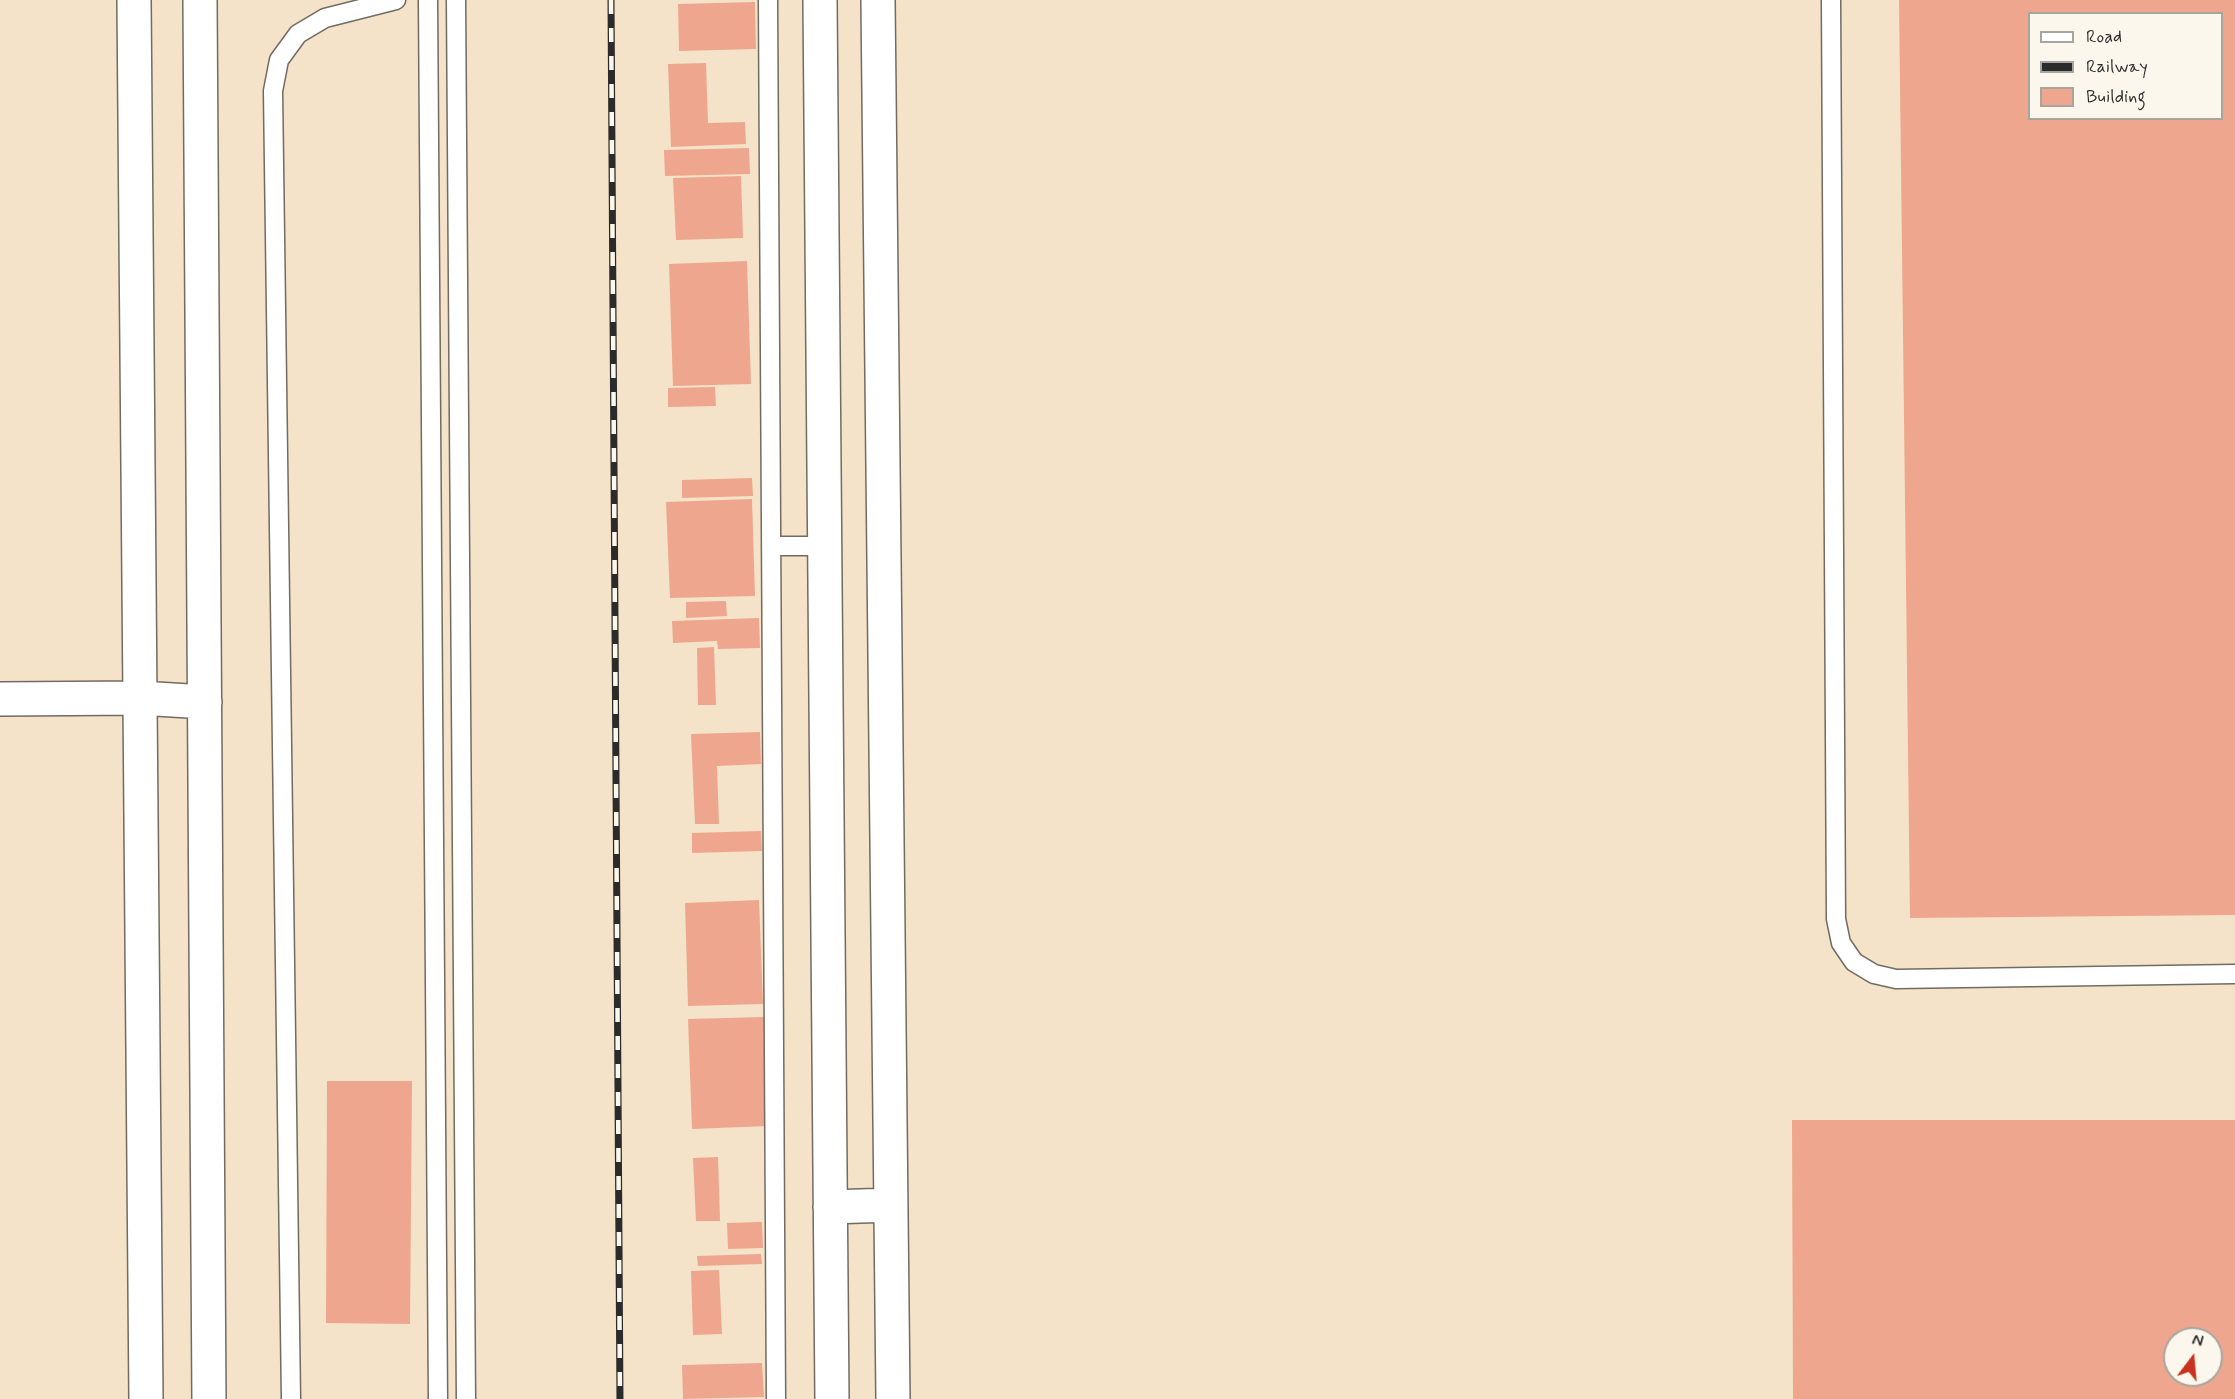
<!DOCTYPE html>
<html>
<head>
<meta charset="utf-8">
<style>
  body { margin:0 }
  #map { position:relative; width:2235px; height:1399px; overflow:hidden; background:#f4e3c8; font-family:Mynerve,sans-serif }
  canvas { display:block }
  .legend { position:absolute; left:2028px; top:12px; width:195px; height:108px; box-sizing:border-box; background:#fbf7ec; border:2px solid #a8a59f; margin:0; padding:8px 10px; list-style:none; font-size:18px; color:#2b2b2b }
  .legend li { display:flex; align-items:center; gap:12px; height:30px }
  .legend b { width:30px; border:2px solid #a8a59f }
  .north { position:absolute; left:2163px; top:1327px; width:60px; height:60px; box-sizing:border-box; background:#fbf7ec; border:2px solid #a8a59f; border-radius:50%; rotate:16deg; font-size:16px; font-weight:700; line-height:24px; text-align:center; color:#2b2b2b }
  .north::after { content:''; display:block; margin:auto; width:21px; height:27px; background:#c8321e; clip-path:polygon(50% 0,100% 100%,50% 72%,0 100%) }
</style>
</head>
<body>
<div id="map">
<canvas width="2235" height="1399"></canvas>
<ul class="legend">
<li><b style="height:8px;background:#fff"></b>Road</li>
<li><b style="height:8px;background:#2b2b2b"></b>Railway</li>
<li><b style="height:16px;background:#eea68e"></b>Building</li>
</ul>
<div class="north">N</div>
</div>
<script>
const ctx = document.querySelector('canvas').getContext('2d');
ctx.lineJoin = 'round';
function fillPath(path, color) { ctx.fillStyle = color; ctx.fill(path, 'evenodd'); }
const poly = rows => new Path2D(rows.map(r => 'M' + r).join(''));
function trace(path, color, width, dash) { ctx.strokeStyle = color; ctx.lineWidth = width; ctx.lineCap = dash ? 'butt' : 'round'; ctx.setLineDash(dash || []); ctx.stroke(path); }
fillPath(poly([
  [1899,0,2235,0,2235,915,1910,918],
  [2030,14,2222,14,2222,118,2030,118],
  [755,2,756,49,679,51,678,4],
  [706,63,708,123,745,122,746,144,671,147,668,64],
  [749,148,750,174,665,176,664,150],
  [741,176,743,238,676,240,673,178],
  [747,261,751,384,673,386,669,264],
  [715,387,716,406,668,407,668,388],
  [752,478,753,496,682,498,682,480],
  [752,499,755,596,670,598,666,502],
  [726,601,727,616,686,618,686,602],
  [759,618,760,648,718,649,717,641,673,643,672,621],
  [714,647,716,705,698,705,697,648],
  [760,732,761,764,717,766,719,824,695,824,691,734],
  [761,831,762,851,692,853,692,833],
  [759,900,763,1004,688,1006,685,903],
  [764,1017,768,1126,692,1129,688,1019],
  [327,1081,412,1081,410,1324,326,1323],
  [1792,1120,2235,1120,2235,1399,1793,1399],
  [2175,1339,2211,1339,2211,1375,2175,1375],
  [718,1157,720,1221,696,1221,693,1158],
  [762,1222,763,1248,728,1249,727,1223],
  [761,1254,762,1264,698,1266,697,1256],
  [719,1270,722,1334,693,1335,691,1271],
  [762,1363,764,1397,683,1399,682,1365]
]), '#eea68e');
const service = poly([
  [428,0,438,1399],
  [456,0,466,1399],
  [768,0,776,1399],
  [1831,0,1836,919,1841,943,1854,962,1874,974,1896,979,2235,974],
  [772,546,825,546],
  [291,1399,273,91,279,60,298,34,325,18,396,0]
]);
const minor = poly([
  [134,0,146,1399],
  [200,0,209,1399],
  [820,0,832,1399],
  [878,0,893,1399],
  [0,699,140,698,205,702],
  [830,1207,891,1205]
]);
trace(service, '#716b62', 21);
trace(minor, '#716b62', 36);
trace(service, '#fff', 18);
trace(minor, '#fff', 33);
const rail = poly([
  [611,0,620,1399]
]);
trace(rail, '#2b2b2b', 7);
trace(rail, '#fbf7ec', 4.5, [14]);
</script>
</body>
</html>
